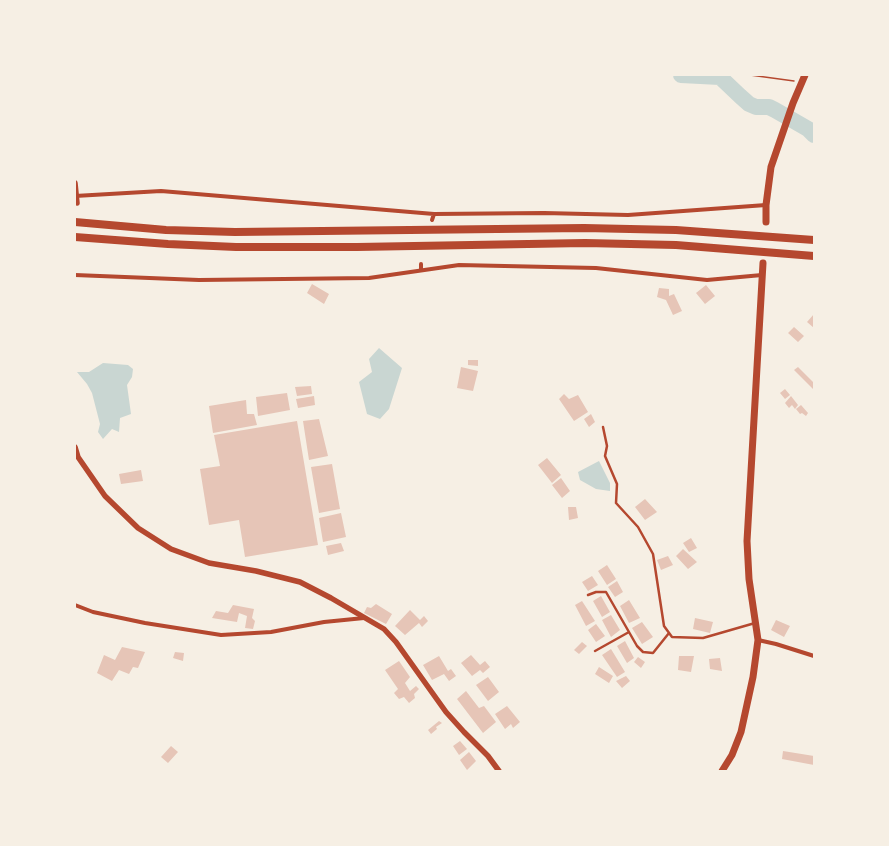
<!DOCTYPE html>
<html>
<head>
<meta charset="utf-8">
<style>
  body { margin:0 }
  #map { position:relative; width:889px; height:846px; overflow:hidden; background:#f6efe4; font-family:"Crimson Pro",serif }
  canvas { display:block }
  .frame { position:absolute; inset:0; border:76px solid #f6efe4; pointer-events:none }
</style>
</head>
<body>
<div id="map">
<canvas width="889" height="846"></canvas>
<div class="frame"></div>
</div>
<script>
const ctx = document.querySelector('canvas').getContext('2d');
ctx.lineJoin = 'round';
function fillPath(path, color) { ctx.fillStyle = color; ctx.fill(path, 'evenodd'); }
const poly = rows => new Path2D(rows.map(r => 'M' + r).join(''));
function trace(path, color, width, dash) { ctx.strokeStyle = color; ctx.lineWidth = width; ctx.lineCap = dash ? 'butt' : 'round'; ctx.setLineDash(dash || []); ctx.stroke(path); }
fillPath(poly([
  [379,348,402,368,389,409,380,419,367,414,359,382,372,372,369,359],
  [103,363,128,365,133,369,132,377,127,385,131,414,120,418,119,432,112,429,103,439,98,432,100,424,92,393,87,384,77,372,89,372],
  [599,461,610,483,610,491,596,489,580,480,578,472]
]), '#c9d6d2');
trace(poly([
  [681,75,720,77,740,96,749,104,756,107,769,107,775,110,808,129,814,135]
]), '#c9d6d2', 16);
fillPath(poly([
  [312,284,329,294,324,304,307,293],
  [706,285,715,296,705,304,696,293],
  [659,288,669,289,669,296,674,294,682,311,673,315,666,300,657,297],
  [814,314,814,328,807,322],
  [794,327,804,336,798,342,788,333],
  [468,360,478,360,478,366,468,365],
  [461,367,478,371,473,391,457,388],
  [798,367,814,383,814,390,794,370],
  [311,386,312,394,297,396,295,387],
  [785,389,790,395,785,399,780,393],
  [287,393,290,410,258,416,256,397],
  [564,394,569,399,578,395,588,412,574,421,559,399],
  [314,396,315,405,298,408,296,399],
  [791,396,798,405,795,409,792,405,789,408,785,403],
  [246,400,247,414,254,414,257,425,213,433,209,406],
  [801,405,808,413,806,416,802,413,800,414,796,409],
  [591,414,595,422,589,427,584,419],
  [319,419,328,456,309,460,303,421],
  [297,421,318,545,245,557,239,520,209,525,200,469,220,466,214,435],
  [547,458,561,475,552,483,538,465],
  [332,464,340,509,319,513,311,467],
  [141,470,143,481,121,484,119,474],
  [561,478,570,491,562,498,552,485],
  [645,499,657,512,645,520,635,507],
  [568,507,576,507,578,518,569,520],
  [341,513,346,537,323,542,319,518],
  [691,538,697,548,689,552,683,543],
  [341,543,344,551,328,555,326,546],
  [683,549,697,562,688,569,676,556],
  [668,556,673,565,661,570,657,560],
  [607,565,616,579,607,585,598,571],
  [592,576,598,585,588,591,582,582],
  [617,581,623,592,615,597,608,587],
  [601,596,610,612,602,617,593,601],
  [629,600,640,618,629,623,620,606],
  [582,601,595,621,586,626,575,605],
  [376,604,392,614,386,624,364,613,367,607,371,608],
  [233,605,254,609,252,618,255,621,253,629,245,628,247,616,239,613,237,622,212,618,216,611,228,613],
  [410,610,420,620,424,616,428,621,422,627,419,623,405,635,395,626],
  [611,615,620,630,611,637,602,620],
  [695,618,713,622,710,633,693,629],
  [776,620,790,626,784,637,771,630],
  [642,622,653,637,642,644,632,628],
  [596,624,605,636,596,642,588,630],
  [625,641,634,658,627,663,617,646],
  [582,642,587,646,579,654,574,650],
  [122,647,145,652,138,668,133,667,129,674,119,670,112,681,97,673,104,655,115,660],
  [611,649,625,672,617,677,602,655],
  [175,652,184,653,183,661,173,658],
  [471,655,480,665,485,661,490,667,483,673,480,670,472,676,461,663],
  [439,656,448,671,451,669,456,676,449,681,444,674,432,680,423,665],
  [679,656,694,656,691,672,678,670],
  [638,657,645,662,641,668,634,662],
  [720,658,722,671,710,669,709,659],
  [399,661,410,677,405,683,410,691,416,686,419,689,414,694,415,698,409,703,404,697,399,699,394,693,398,689,385,670],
  [599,667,613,676,609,683,595,674],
  [626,676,630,681,622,688,616,681],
  [488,677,499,692,488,701,476,685],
  [466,691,479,708,484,706,496,722,483,733,457,699],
  [507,706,520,722,513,728,511,724,505,729,495,714],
  [439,721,442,723,436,727,437,729,431,734,428,730],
  [460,741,467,749,459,755,453,746],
  [171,746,178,752,168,763,161,757],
  [783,751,814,756,814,765,782,759],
  [469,752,476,761,467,770,460,760]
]), '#e6c5b7');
trace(poly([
  [750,75,794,81]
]), '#b5482f', 1.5);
trace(poly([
  [603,427,607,446,605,456,617,484,616,503,638,527,653,554,664,626,672,637,703,638,755,623],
  [588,595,596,592,606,592,637,646,643,652,653,653,669,633],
  [595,651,629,632]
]), '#b5482f', 2.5);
trace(poly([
  [75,196,161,191,434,214,544,213,628,215,766,205],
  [432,220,434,214],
  [421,264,421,270],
  [75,275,199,280,369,278,459,265,596,268,707,280,762,275],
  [75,605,93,612,145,623,221,635,271,632,324,622,364,618],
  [758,640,776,644,814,656]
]), '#b5482f', 4);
trace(poly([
  [75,183,77,203],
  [75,447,78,457,105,496,138,528,171,549,209,563,256,571,300,582,331,598,384,629,396,642,446,712,464,732,488,756,499,771]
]), '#b5482f', 5.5);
trace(poly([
  [766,222,766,205,771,167,793,103,805,75],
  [722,771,732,755,741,732,753,677,758,640,749,579,747,541,763,263]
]), '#b5482f', 7);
trace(poly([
  [75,222,166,230,235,232,584,228,676,230,814,240],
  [75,237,168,244,236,247,357,247,585,243,676,245,814,256]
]), '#b5482f', 8);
</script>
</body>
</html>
